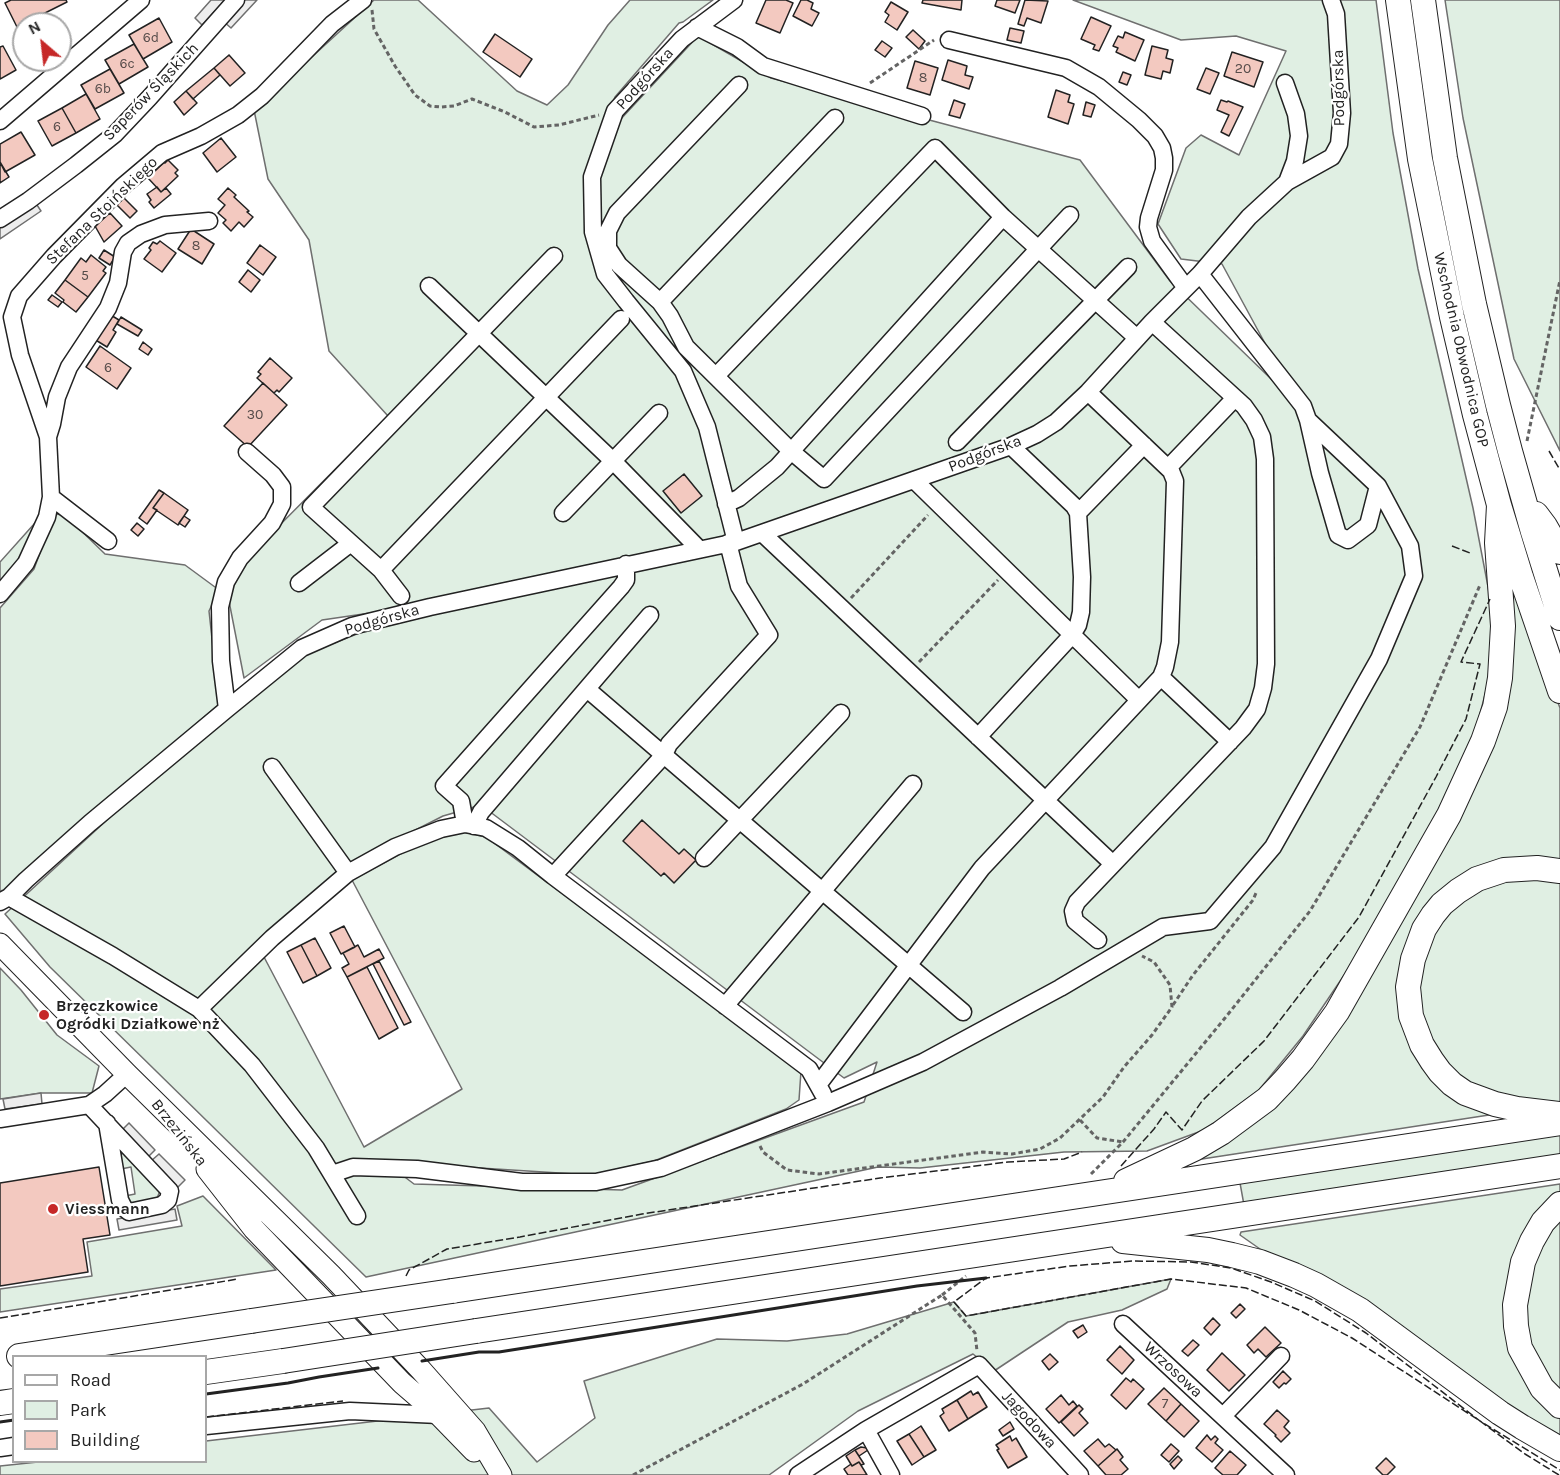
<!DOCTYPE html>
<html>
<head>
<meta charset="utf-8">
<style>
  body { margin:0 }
  #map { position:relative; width:1560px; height:1475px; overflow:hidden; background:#fff; font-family:Karla,sans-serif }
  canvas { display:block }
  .legend { position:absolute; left:12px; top:1355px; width:195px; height:108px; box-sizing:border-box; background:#fff; border:2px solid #a7a7a7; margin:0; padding:8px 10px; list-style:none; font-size:18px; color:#222 }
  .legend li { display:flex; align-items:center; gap:12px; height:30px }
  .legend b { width:30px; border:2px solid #a7a7a7 }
  .north { position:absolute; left:12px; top:12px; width:60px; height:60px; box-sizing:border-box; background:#fff; border:2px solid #a7a7a7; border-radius:50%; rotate:332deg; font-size:16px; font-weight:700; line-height:24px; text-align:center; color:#222 }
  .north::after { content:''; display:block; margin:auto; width:21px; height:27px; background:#c62828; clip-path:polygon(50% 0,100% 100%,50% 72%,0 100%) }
</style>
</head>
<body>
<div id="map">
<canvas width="1560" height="1475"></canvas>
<ul class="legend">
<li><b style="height:8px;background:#fff"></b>Road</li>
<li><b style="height:16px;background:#e0efe3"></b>Park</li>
<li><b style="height:16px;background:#f3c9c0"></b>Building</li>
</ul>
<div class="north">N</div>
</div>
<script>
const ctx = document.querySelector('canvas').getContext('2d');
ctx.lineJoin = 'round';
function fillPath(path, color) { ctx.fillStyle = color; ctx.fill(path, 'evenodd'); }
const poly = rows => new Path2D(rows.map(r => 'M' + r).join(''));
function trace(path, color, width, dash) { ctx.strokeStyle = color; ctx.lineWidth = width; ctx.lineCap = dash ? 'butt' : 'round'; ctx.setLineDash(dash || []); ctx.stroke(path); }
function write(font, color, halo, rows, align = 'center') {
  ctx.font = font + ' Karla,sans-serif'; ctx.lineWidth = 4.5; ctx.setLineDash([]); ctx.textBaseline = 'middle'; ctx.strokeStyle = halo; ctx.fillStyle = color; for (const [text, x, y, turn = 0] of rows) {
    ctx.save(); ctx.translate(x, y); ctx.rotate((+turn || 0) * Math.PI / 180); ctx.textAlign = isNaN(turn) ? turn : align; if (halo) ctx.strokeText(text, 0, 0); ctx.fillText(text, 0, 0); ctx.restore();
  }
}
const green = poly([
  [374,0,418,0,517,91,547,105,568,85,608,25,630,0,713,0,683,22,679,23,615,97,599,136,619,121,698,36,771,78,1080,160,1170,281,1299,406,1222,264,1181,259,1158,224,1186,148,1201,135,1239,155,1286,51,1236,36,1181,40,1073,0,1376,0,1393,133,1418,269,1473,508,1493,613,1488,683,1475,733,1436,815,1355,959,1303,1036,1259,1090,1204,1130,1147,1151,1064,1152,920,1168,878,1167,366,1277,50,967,5,914,121,807,301,656,367,630,542,588,322,620,244,678,228,596,251,554,388,416,329,351,309,240,268,179,254,110,374,0],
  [481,805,844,1078,877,1062,864,1102,622,1190,414,1184,385,1162,591,1175,654,1161,786,1109,799,1100,801,1071,486,837,459,831,415,846,352,880,462,1089,364,1147,264,957,230,967,341,868,443,816,481,805],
  [1445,0,1560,0,1560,451,1514,359,1463,118,1445,0],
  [43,514,15,565,0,583,0,562,43,514],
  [54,514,65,515,105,554,185,565,219,590,209,611,219,704,4,890,0,891,0,608,34,569,54,514],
  [1502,554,1560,708,1560,863,1451,889,1400,1001,1472,1106,1489,1115,1202,1159,1203,1155,1266,1112,1486,745,1502,554],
  [1560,875,1560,1102,1489,1098,1434,1060,1414,1019,1430,928,1485,881,1560,875],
  [0,968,21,990,57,1035,99,1066,92,1093,41,1093,0,1099,0,968],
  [1560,1133,1560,1156,1244,1205,1240,1183,1560,1133],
  [124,1153,160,1191,157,1198,136,1205,130,1203,125,1196,135,1194,131,1167,121,1169,119,1156,121,1154,124,1153],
  [1560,1184,1560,1196,1507,1292,1560,1417,1560,1441,1283,1259,1260,1249,1240,1235,1241,1232,1560,1184],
  [203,1196,276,1270,0,1312,0,1289,92,1276,87,1242,182,1226,177,1206,203,1196],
  [1560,1219,1560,1394,1535,1363,1522,1307,1539,1248,1560,1219],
  [1171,1279,1167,1289,1122,1310,1068,1322,994,1371,973,1354,858,1411,769,1475,0,1475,0,1466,38,1462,206,1462,206,1441,489,1408,537,1462,595,1418,584,1381,717,1339,787,1341,847,1334,954,1302,966,1316,1171,1279]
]);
fillPath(green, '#e0efe3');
trace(green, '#6f6f6f', 1.5);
const parking = poly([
  [211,0,225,0,202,25,195,18,211,0],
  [243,0,257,0,231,28,223,21,243,0],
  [35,202,41,211,0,239,0,226,35,202],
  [41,1093,42,1104,5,1109,3,1099,41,1093],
  [129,1123,155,1150,147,1158,121,1131,129,1123],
  [159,1154,185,1180,177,1188,151,1161,159,1154],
  [175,1209,177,1220,119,1230,117,1219,175,1209]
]);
fillPath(parking, '#ededed');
trace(parking, '#6f6f6f', 1.5);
const building = poly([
  [11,0,66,0,67,2,17,27,5,3,11,0],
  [766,0,786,0,793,3,780,33,756,23,766,0],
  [801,0,807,0,813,3,811,9,819,13,812,26,793,16,801,0],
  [923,0,962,0,961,10,922,3,923,0],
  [997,0,1020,0,1015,13,995,6,997,0],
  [1025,0,1048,1,1041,23,1027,18,1024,26,1018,24,1025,0],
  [891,2,908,12,897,30,885,22,889,15,885,12,891,2],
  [1091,17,1111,26,1099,51,1093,49,1095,45,1081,39,1091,17],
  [159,18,172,42,143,59,129,35,159,18],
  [1010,28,1024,31,1021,43,1007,40,1010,28],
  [913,30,925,41,919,49,906,37,913,30],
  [1125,32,1144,40,1135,61,1116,52,1118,48,1113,46,1118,36,1123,38,1125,32],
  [495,34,532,59,520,77,483,52,495,34],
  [882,41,892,48,885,57,875,50,882,41],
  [134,44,148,67,119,84,105,60,134,44],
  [3,46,16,70,0,79,0,47,3,46],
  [1152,46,1168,50,1166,58,1173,60,1170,73,1163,71,1161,79,1145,75,1152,46],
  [1232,52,1263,62,1254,87,1224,76,1232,52],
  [229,55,245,73,230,86,214,68,229,55],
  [948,60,967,66,965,75,973,77,969,89,942,80,948,60],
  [915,61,938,68,930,95,907,88,915,61],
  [214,68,220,75,193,99,186,91,214,68],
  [1206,68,1219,73,1210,94,1197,89,1206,68],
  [110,69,124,93,95,109,81,85,110,69],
  [1123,72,1131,75,1127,85,1119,82,1123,72],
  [1056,90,1070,95,1068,102,1074,104,1068,124,1048,117,1056,90],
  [186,91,197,103,184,115,174,102,186,91],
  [86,94,100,119,76,133,62,108,86,94],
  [954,100,965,104,960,118,949,115,954,100],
  [1221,100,1227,102,1228,101,1243,107,1229,136,1221,132,1229,115,1217,110,1221,100],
  [1086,102,1095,105,1091,117,1083,115,1086,102],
  [62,108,76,133,52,146,38,121,62,108],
  [21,132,35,155,5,172,0,162,0,144,21,132],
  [221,138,236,157,217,172,203,153,221,138],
  [168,160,178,170,175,173,178,176,161,192,148,178,164,162,165,163,168,160],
  [0,162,9,177,0,183,0,162],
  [157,187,161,192,166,188,171,194,154,208,149,202,151,200,147,194,157,187],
  [228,188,236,195,234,197,249,211,247,212,253,217,244,227,239,222,231,231,223,223,226,220,218,213,225,205,218,199,228,188],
  [124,198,137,211,130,218,117,205,124,198],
  [110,213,122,226,104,242,95,226,110,213],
  [191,229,214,244,202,264,178,249,191,229],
  [160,241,176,253,162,272,144,259,151,250,149,248,153,242,157,244,160,241],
  [260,245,276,257,263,275,247,263,260,245],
  [104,250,115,257,110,265,99,258,104,250],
  [91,255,106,267,103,271,106,273,88,297,65,280,81,258,86,262,91,255],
  [248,270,260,280,251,292,239,282,248,270],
  [65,280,88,297,76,312,63,302,64,300,55,293,65,280],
  [52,295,62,302,58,307,48,300,52,295],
  [109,314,119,320,113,330,116,332,107,347,94,339,109,314],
  [121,317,142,330,138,336,117,324,121,317],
  [143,342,152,349,148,355,139,349,143,342],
  [100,346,131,368,117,389,86,367,100,346],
  [270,358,292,378,279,392,277,390,274,393,257,378,261,374,258,372,270,358],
  [263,383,287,405,248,447,224,426,263,383],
  [684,474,702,496,681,513,663,491,684,474],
  [159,490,164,493,153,508,157,510,147,524,139,518,159,490],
  [164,493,188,510,178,525,153,508,164,493],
  [184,516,190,520,185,527,179,523,184,516],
  [137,523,144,529,138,536,131,530,137,523],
  [642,820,679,854,684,849,696,860,674,883,664,873,661,876,623,841,642,820],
  [344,926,355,947,341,954,330,933,344,926],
  [315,938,331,968,317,976,301,945,315,938],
  [301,945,317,976,303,983,287,952,301,945],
  [358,945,364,957,379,949,384,958,347,977,342,968,349,964,343,953,358,945],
  [379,961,411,1022,404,1025,373,964,379,961],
  [367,967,398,1028,379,1039,347,977,367,967],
  [99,1167,110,1235,83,1239,88,1272,0,1286,0,1183,99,1167],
  [1240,1304,1245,1309,1236,1318,1231,1313,1240,1304],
  [1213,1318,1220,1325,1211,1335,1204,1328,1213,1318],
  [1083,1325,1087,1332,1078,1338,1073,1331,1083,1325],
  [1265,1327,1281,1343,1266,1357,1258,1349,1254,1353,1247,1345,1265,1327],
  [1193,1340,1199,1345,1188,1356,1182,1351,1193,1340],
  [1120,1346,1134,1360,1122,1374,1107,1360,1120,1346],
  [1222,1353,1245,1375,1229,1391,1207,1370,1222,1353],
  [1050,1354,1058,1362,1049,1370,1042,1361,1050,1354],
  [1283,1371,1291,1379,1286,1384,1284,1383,1279,1388,1273,1382,1283,1371],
  [1126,1378,1131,1382,1133,1379,1144,1389,1126,1409,1111,1395,1126,1378],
  [1164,1388,1181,1404,1166,1421,1148,1404,1164,1388],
  [971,1391,973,1395,978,1392,987,1407,968,1419,957,1400,971,1391],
  [1061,1395,1069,1405,1073,1401,1077,1406,1059,1423,1046,1409,1061,1395],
  [957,1400,968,1419,949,1431,940,1416,944,1413,942,1409,957,1400],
  [1181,1404,1199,1421,1184,1437,1166,1421,1181,1404],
  [1079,1405,1083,1409,1079,1413,1088,1423,1074,1436,1061,1422,1079,1405],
  [1277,1410,1289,1421,1284,1427,1290,1433,1281,1442,1275,1436,1276,1435,1264,1424,1277,1410],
  [1010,1422,1014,1429,1003,1436,999,1430,1010,1422],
  [921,1426,936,1450,924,1457,909,1434,921,1426],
  [909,1434,924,1457,912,1465,897,1441,909,1434],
  [1207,1435,1211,1440,1215,1436,1218,1439,1215,1443,1223,1450,1212,1462,1196,1448,1207,1435],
  [1010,1436,1012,1441,1016,1438,1027,1457,1008,1468,997,1450,999,1449,996,1445,1010,1436],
  [1098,1439,1105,1447,1109,1444,1116,1450,1098,1466,1084,1451,1098,1439],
  [1171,1444,1179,1451,1169,1462,1161,1455,1171,1444],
  [861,1447,867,1448,868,1450,859,1456,855,1450,861,1447],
  [1117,1449,1123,1457,1120,1460,1128,1469,1121,1475,1106,1475,1098,1466,1117,1449],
  [855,1450,864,1464,861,1465,859,1462,852,1466,846,1456,855,1450],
  [1230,1451,1246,1465,1237,1475,1223,1475,1215,1468,1230,1451],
  [1178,1456,1182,1460,1174,1469,1170,1464,1178,1456],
  [1386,1458,1395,1467,1387,1475,1383,1475,1376,1468,1386,1458],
  [859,1462,867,1475,848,1475,844,1469,851,1464,852,1466,859,1462]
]);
fillPath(building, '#f3c9c0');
trace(building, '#222', 1.5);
const minor = poly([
  [734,0,682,39,615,111,592,177,593,232,605,274,626,301,683,371,707,427,736,542],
  [697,27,737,47,763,66,922,116],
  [949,40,1066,68,1099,87,1139,120,1155,136,1162,148,1164,158,1164,170,1149,218,1148,227,1152,241,1186,288],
  [1285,83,1296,114,1299,136,1295,161,1287,182],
  [739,85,617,213,608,231,608,248,619,265,660,302,670,316,686,347,791,451,824,479,1070,215],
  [0,121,141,0],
  [0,219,28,201,76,165,115,134,150,97,236,0],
  [429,286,613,461,699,549],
  [660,302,835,118],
  [716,376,935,148,1003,217,1137,338],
  [1308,420,1320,473,1338,535,1348,540,1368,525,1378,486],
  [48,437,52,424,57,397,69,367,108,308,118,283,123,252,128,243,141,234,165,225,209,221],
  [957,442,1128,267],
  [1168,468,1235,398],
  [914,480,1139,700],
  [51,497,108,541],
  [726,504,739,498,777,467,1003,217],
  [563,513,659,413],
  [1078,513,1144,445],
  [762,533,1113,864],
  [381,570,621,319],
  [299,583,351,543],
  [0,594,26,563,47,517,51,497,48,437,20,355,12,317,19,296,54,256,123,186,162,153,201,136,238,115,262,96,332,24,363,0],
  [401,596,381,570,311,507,554,256],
  [1161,677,1230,742],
  [587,689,963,1012],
  [227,709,221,661,220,607,226,582,240,558,272,523,282,504,282,487,273,475,247,452],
  [978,737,1072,635,1078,625,1081,612,1082,577,1078,513,1074,506,1011,446],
  [272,767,348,873],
  [465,824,461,801,444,786,621,587,626,580,626,564],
  [474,826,481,812,650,615],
  [704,858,841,713],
  [553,876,664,755,669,744,769,635,739,586,728,543],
  [9,897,113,956,199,1009,252,1065,316,1148,357,1216],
  [0,902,9,897,26,880,90,823,227,709,302,648,352,626,430,607,736,542,1011,446,1037,434,1056,422,1088,392,1152,322,1200,274,1249,217,1287,182,1332,157,1339,144,1342,113,1336,14,1331,0],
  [1098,940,1075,921,1073,911,1077,902,1243,728,1257,709,1263,688,1266,664,1265,459,1262,437,1254,420,1244,406,1152,322],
  [725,1006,913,784],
  [199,1009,272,938,348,873,395,847,441,829,465,824,486,828,518,848,553,876,809,1069,823,1094],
  [818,1085,982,868,1161,677,1165,667,1170,642,1175,481,1171,471,1088,392],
  [89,1105,170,1191,168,1200,162,1205,129,1212,124,1208,120,1200,107,1123],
  [0,1119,89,1105,105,1094,127,1074],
  [332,1174,353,1167,417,1169,522,1182,596,1182,661,1168,828,1103,923,1062,1060,988,1163,927,1210,921,1273,847,1379,659,1414,576,1410,546,1378,486,1308,420,1303,406,1200,274],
  [1123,1324,1286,1475],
  [1223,1416,1281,1356],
  [206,1426,350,1411,439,1415],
  [866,1430,891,1475],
  [0,1448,14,1446],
  [798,1475,866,1430,979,1365,1080,1475]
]);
const major = poly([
  [0,944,127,1074,331,1275,421,1370,475,1431,501,1475],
  [207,1169,254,1229,402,1383,439,1415,474,1451]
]);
const highway = poly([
  [1398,0,1420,159,1452,317,1475,415,1499,505,1521,577,1560,691],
  [1423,0,1445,158,1474,304,1498,405,1510,451,1533,532,1560,618],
  [1536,514,1545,526,1560,552],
  [1560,871,1537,868,1504,870,1477,879,1458,891,1442,904,1433,915,1424,929,1413,959,1408,987,1411,1016,1422,1045,1432,1061,1440,1072,1452,1084,1465,1093,1495,1104,1517,1109,1560,1114],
  [1126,1181,1194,1149,1221,1133,1267,1099,1285,1080,1303,1059,1337,1012,1449,815,1483,741,1495,707,1500,678,1503,626,1497,543,1499,505],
  [1560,1204,1543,1222,1532,1241,1523,1262,1515,1305,1516,1326,1520,1348,1542,1388,1560,1406],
  [1123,1241,1208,1250,1232,1255,1260,1262,1294,1275,1316,1285,1360,1310,1500,1413,1522,1427,1560,1449],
  [452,1291,1560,1123],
  [476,1331,1560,1166],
  [19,1356,251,1321],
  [206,1372,283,1361],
  [0,1403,14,1401]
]);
trace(minor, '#222', 19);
trace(major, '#222', 23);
trace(highway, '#222', 26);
trace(poly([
  [372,10,374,29,395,66,415,95,430,106,441,107,454,106,472,99,505,112,534,127,559,125,599,115],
  [870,83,934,40],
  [1527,441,1560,280],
  [851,598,928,515],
  [919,662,998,580],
  [1173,1005,1193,975,1253,900,1256,893],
  [1080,1120,1097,1138,1123,1142],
  [760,1146,763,1152,787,1170,819,1174,983,1152,1012,1154,1040,1149,1060,1138,1103,1097,1124,1067,1152,1035,1172,1007,1170,985,1154,962,1142,956],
  [1091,1174,1123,1142,1225,1018,1310,911,1420,727,1480,585],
  [942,1295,966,1276],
  [633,1475,803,1384,942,1295,975,1333,977,1351]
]), '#646464', 3, [4.5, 3]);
trace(minor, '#fff', 16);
trace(major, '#fff', 21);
trace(highway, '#fff', 24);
const highwayBridge = poly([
  [251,1321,452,1291],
  [283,1361,476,1331]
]);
trace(highwayBridge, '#222', 26, []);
trace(highwayBridge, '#fff', 24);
trace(poly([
  [1549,451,1560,470],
  [1452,546,1470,553],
  [1121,1166,1154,1129,1166,1112,1182,1130,1202,1101,1264,1041,1359,917,1436,777,1466,719,1480,664,1461,662,1490,599],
  [406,1276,409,1270,447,1249,520,1237,642,1214,880,1178,1008,1162,1064,1159,1082,1152],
  [0,1318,238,1279],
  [206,1417,343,1401],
  [1559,1475,1525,1454,1480,1421,1352,1338,1299,1310,1246,1288,1171,1279,966,1316,954,1302,986,1278,1070,1266,1132,1261,1191,1262,1231,1268,1271,1282,1315,1301,1366,1333,1480,1421,1560,1470]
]), '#222', 1.5, [8, 3]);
trace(poly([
  [422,1361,479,1352,499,1352,917,1286,986,1278],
  [206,1394,288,1383,319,1377,378,1368],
  [0,1422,14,1420]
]), '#222', 3);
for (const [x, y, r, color] of [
  [44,1015,6,"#c62828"],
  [53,1209,6,"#c62828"]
]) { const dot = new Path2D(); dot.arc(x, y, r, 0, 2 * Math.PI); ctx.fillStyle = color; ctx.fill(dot); trace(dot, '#fff', 2); }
write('14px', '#564c4a', null, [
  ["6d",151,38],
  ["6c",127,64],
  ["20",1243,69],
  ["8",923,78],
  ["6b",103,89],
  ["6",57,127],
  ["8",196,246],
  ["5",85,276],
  ["6",108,368],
  ["30",255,415],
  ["7",1165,1404]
]);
write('16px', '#222', '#fff', [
  ["Podgórska",645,79,-48],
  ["Podgórska",1339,88,-91],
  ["Saperów Śląskich",151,92,-46],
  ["Stefana Stoińskiego",102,211,-44],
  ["Wschodnia Obwodnica GOP",1461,350,77],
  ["Podgórska",985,454,-21],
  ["Podgórska",382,620,-16],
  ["Brzezińska",179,1133,52],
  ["Wrzosowa",1173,1370,43],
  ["Jagodowa",1029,1420,47]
]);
write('bold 16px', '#222', '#fff', [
  ["Brzęczkowice",56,1006],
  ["Ogródki Działkowe nż",56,1024],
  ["Viessmann",65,1209]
], 'left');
</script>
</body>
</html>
